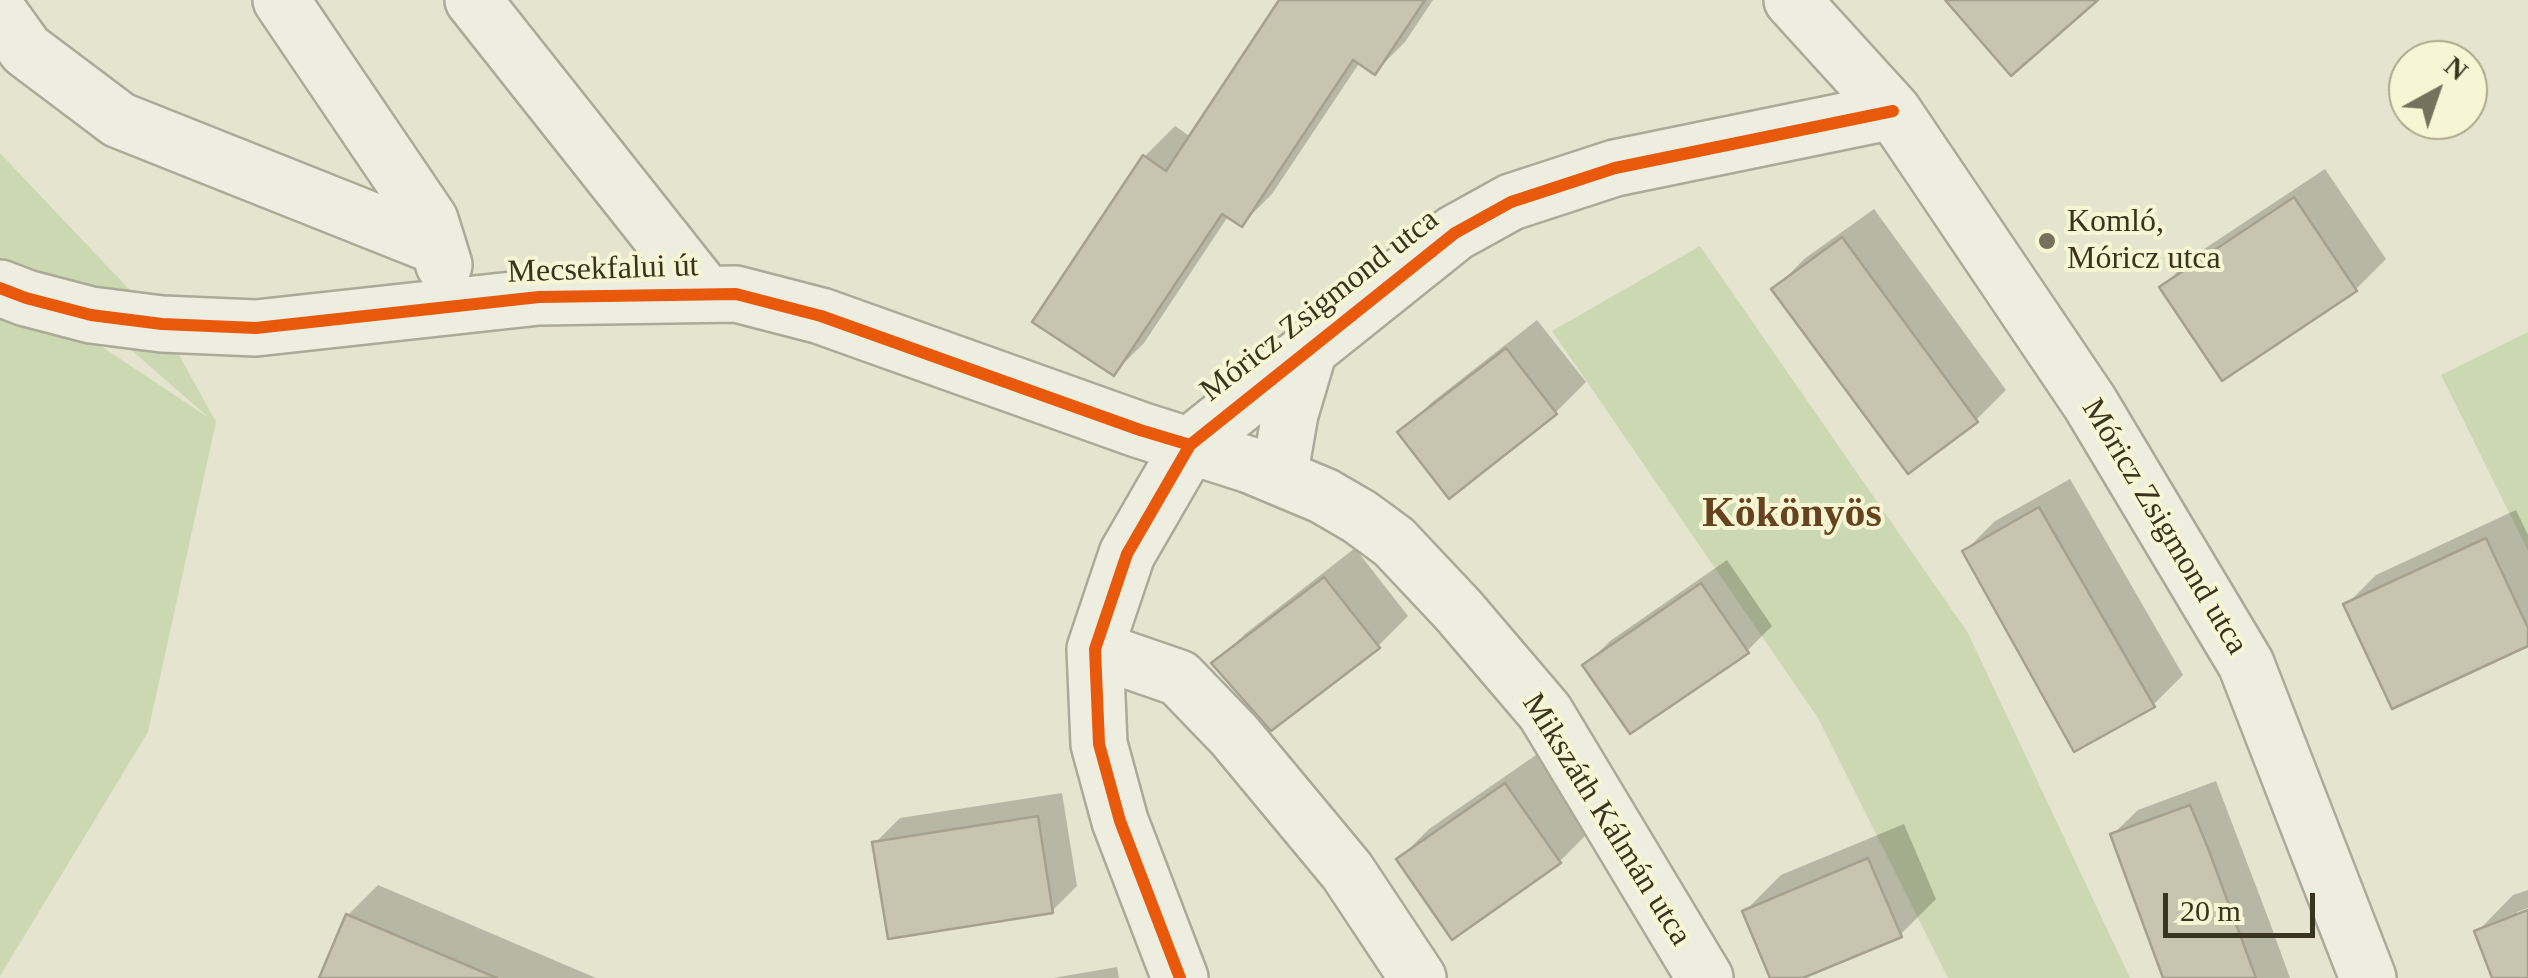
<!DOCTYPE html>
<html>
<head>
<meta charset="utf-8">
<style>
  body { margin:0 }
  #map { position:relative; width:2528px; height:978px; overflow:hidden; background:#e5e5cf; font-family:Georgia,serif }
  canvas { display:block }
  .north { position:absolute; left:2388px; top:40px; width:100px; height:100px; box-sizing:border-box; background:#f6f6d4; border:2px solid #aba88c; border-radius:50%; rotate:40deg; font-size:28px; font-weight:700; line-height:40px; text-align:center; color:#3a331f }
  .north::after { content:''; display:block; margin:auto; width:35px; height:45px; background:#76715d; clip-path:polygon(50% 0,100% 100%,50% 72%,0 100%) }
  .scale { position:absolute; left:2163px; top:893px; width:152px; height:45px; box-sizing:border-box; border:5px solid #3a331f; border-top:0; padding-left:12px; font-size:30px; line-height:35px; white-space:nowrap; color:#3a331f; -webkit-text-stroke:8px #f6f6d4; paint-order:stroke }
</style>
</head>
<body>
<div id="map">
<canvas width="2528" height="978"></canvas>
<div class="north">N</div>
<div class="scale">20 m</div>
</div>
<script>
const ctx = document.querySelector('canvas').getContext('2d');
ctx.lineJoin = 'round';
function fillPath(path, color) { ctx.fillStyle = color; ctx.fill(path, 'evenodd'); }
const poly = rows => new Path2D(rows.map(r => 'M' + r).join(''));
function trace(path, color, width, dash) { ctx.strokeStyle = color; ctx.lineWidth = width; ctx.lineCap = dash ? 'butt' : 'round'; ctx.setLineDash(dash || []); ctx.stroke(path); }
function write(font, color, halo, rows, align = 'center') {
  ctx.font = font + ' Georgia,serif'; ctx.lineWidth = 8; ctx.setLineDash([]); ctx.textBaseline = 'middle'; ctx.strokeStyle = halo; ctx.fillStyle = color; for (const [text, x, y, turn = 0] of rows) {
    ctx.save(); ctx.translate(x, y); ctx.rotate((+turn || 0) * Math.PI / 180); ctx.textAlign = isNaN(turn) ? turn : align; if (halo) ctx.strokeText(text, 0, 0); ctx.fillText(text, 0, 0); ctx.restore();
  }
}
fillPath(poly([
  [0,153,162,324,216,422,148,732,0,976],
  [33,301,91,315,207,416,206,416],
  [1700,246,1968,633,2130,978,1948,978,1818,718,1552,331],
  [2528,332,2528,551,2441,375]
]), '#ccd8b1');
fillPath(poly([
  [1282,0,1433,0,1405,42,1375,72,1360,62,1272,194,1242,224,1229,215,1144,343,1114,373,1145,156,1175,126,1191,137],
  [2325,169,2386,259,2356,289,2162,287,2192,257],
  [1874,209,2006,390,1976,420,1774,290,1804,259],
  [1537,320,1586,382,1556,412,1449,495,1401,433,1431,403],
  [2070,479,2183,675,2153,705,1965,551,1995,521],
  [2516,510,2528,535,2528,643,2346,605,2376,575],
  [1355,548,1408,616,1378,646,1215,664,1245,634],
  [1727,560,1772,626,1747,651,1586,665,1610,641],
  [1536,755,1590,831,1560,861,1453,936,1399,859,1429,829],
  [2216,781,2270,923,2290,978,2166,978,2112,835,2138,810],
  [1062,793,1077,886,1052,911,875,843,900,818],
  [1904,824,1936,899,1900,935,1796,978,1773,978,1745,911,1781,875],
  [378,885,596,978,321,978,348,915],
  [2528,890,2528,908,2517,912,2517,917,2528,913,2528,978,2495,978,2477,932,2513,895],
  [1117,967,1119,978,1053,978]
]), '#0003');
const building = poly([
  [1279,0,1425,0,1375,75,1353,60,1242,227,1222,214,1114,376,1032,322,1143,155,1166,171,1279,0],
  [1945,0,2098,0,2011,76,1945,0],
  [2294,197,2357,291,2222,381,2159,287,2294,197],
  [1842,237,1978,422,1908,474,1771,289,1842,237],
  [1506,348,1557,414,1449,499,1397,432,1506,348],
  [2039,507,2155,707,2074,752,1962,551,2039,507],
  [2486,538,2528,628,2528,646,2392,709,2343,604,2486,538],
  [1324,577,1380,648,1271,731,1211,663,1324,577],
  [1701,583,1749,653,1630,734,1582,665,1701,583],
  [1505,783,1561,863,1452,940,1396,859,1505,783],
  [2190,805,2208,848,2256,978,2163,978,2110,834,2190,805],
  [1038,816,1053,913,888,939,872,842,1038,816],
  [1868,858,1902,937,1803,978,1770,978,1742,911,1868,858],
  [2528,910,2528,978,2492,978,2474,931,2528,910],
  [346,914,497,978,319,978,346,914]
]);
fillPath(building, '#c9c4af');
trace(building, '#a5a18e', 2.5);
const minor = poly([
  [281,0,430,220,444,265],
  [473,0,706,294],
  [1792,0,1893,111,2090,403,2246,664,2368,978],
  [0,14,26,50,119,120,438,247],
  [0,288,26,298,91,315,162,324,256,328,539,297,736,294,821,316,1140,430,1250,465,1324,496,1360,517,1394,542,1458,610,1545,712,1705,978],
  [1279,477,1290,414,1309,350],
  [1095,649,1179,678,1234,735,1347,871,1418,978],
  [1180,978,1120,821,1099,744,1095,649,1127,554,1190,445,1455,233,1511,202,1615,168,1893,111]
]);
trace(minor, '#aba997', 60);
trace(minor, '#edede0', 55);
trace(poly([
  [0,288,26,298,91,315,162,324,256,328,539,297,736,294,821,316,1140,430,1190,445],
  [1180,978,1120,821,1099,744,1095,649,1127,554,1190,445,1455,233,1511,202,1615,168,1893,111]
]), '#e8590c', 12);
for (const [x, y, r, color] of [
  [2047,241,10,"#76715d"]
]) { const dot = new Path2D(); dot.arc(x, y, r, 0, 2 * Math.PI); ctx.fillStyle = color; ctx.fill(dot); trace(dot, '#f6f6d4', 4); }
write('32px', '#3a331f', '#f6f6d4', [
  ["Komló,",2067,223],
  ["Móricz utca",2067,260]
], 'left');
write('32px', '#3a331f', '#f6f6d4', [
  ["Mecsekfalui út",603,270,-2],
  ["Móricz Zsigmond utca",1320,306,-38],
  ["Móricz Zsigmond utca",2164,527,59],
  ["Mikszáth Kálmán utca",1606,820,58]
]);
write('bold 42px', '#67421e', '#f6f6d4', [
  ["Kökönyös",1792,515]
]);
</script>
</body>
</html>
